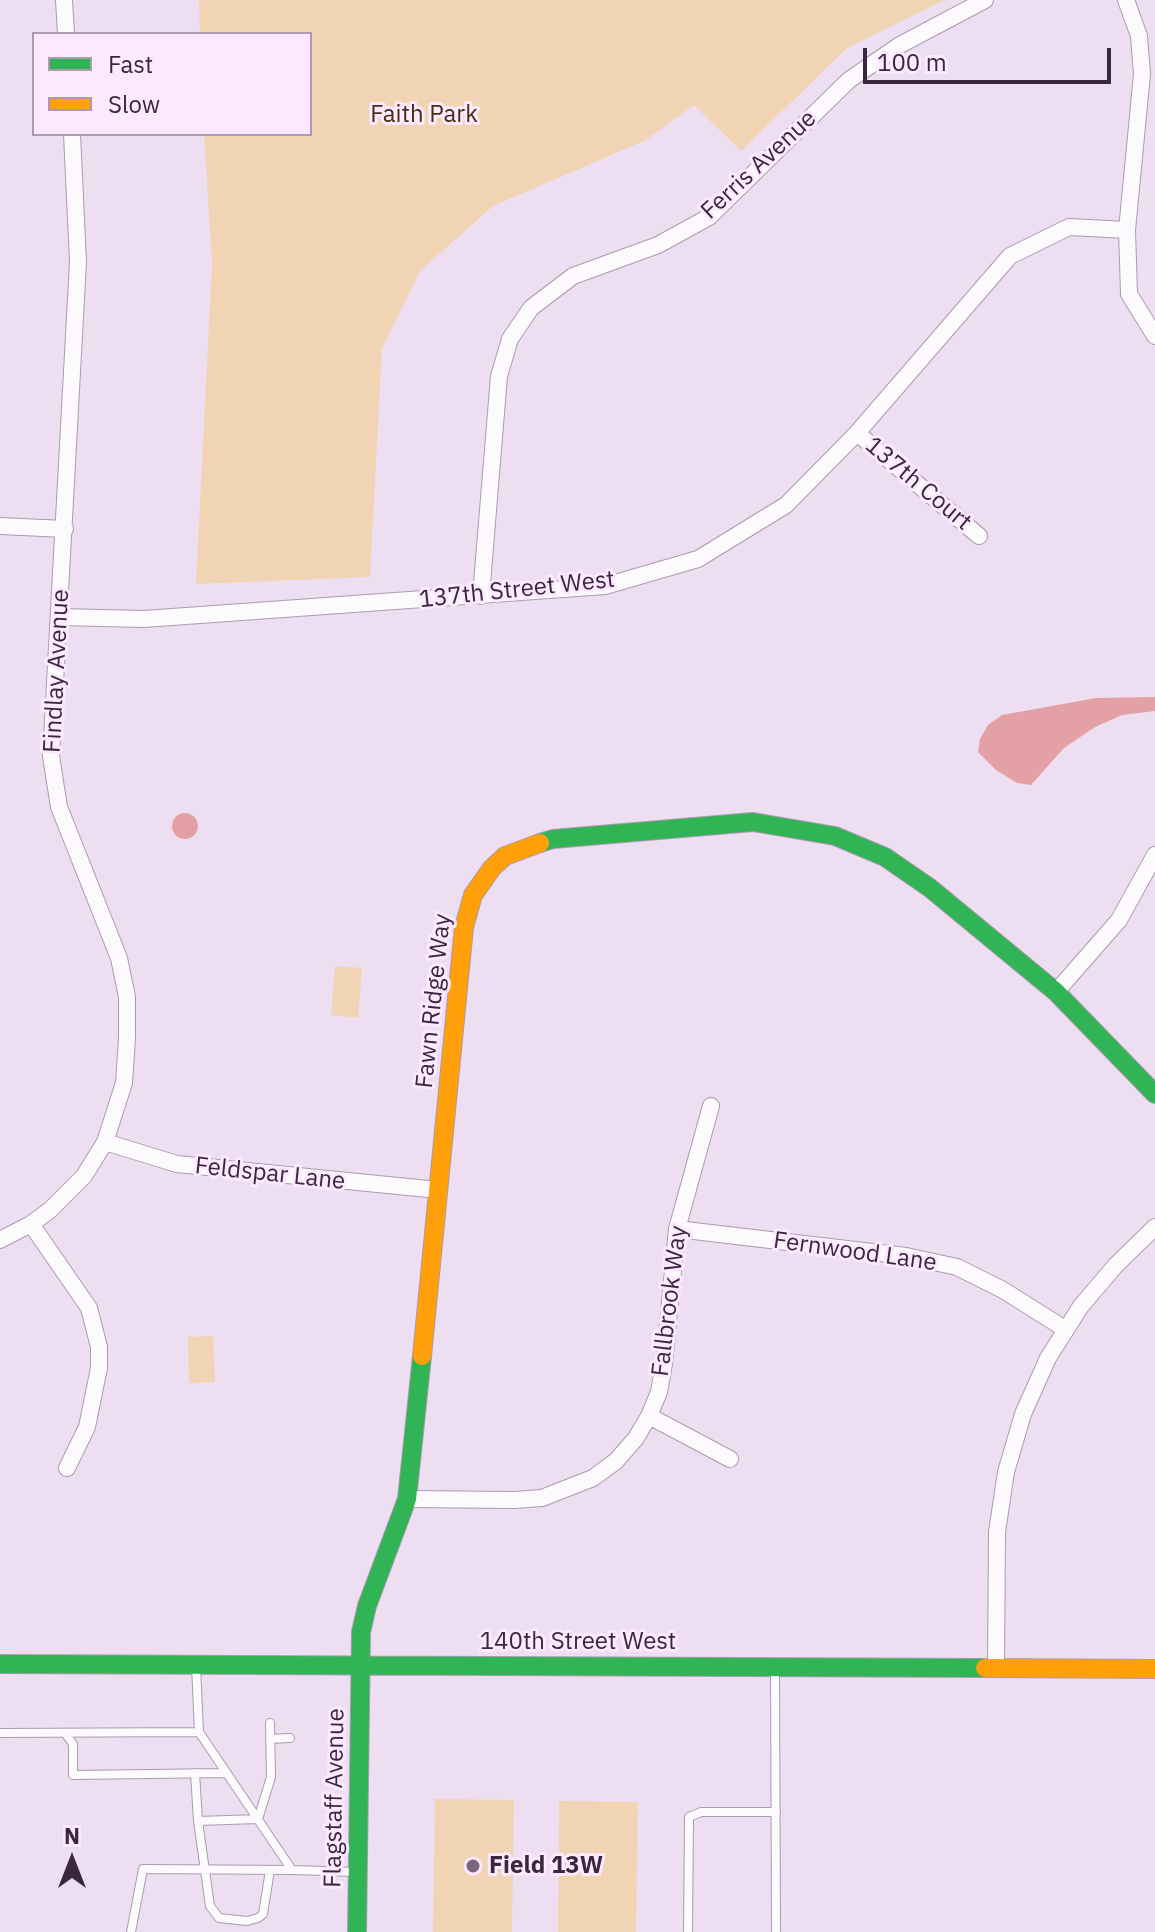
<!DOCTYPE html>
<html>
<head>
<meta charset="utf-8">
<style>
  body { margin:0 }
  #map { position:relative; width:1155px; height:1932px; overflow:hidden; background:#eedef1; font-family:"IBM Plex Sans",sans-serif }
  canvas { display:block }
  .legend { position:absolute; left:32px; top:32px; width:280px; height:104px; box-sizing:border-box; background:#fce8ff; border:2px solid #ae9bb1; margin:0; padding:10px 14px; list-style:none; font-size:24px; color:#3a273d }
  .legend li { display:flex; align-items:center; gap:16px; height:40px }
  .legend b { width:40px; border:2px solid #ae9bb1 }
  .north { position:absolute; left:32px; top:1820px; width:80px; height:80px; -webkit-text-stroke:6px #fce8ff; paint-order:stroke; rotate:0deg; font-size:22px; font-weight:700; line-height:32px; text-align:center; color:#3a273d }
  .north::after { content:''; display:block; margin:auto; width:28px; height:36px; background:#3a273d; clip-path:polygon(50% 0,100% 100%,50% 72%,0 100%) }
  .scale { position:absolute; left:863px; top:48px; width:248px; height:36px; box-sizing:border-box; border:4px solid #3a273d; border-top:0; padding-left:10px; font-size:24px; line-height:28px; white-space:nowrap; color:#3a273d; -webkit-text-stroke:6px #fce8ff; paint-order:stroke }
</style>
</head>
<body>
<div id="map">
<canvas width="1155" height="1932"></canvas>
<ul class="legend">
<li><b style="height:10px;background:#30b455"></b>Fast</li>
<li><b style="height:10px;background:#ff9f0a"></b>Slow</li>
</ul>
<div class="north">N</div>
<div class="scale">100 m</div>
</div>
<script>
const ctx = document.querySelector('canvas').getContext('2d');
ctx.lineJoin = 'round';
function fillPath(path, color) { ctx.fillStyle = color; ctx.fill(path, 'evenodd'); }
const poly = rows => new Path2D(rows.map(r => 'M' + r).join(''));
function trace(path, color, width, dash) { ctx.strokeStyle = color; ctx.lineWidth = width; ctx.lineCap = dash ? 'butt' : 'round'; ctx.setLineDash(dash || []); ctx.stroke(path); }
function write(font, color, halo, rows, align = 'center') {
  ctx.font = font + ' "IBM Plex Sans",sans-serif'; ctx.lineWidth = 6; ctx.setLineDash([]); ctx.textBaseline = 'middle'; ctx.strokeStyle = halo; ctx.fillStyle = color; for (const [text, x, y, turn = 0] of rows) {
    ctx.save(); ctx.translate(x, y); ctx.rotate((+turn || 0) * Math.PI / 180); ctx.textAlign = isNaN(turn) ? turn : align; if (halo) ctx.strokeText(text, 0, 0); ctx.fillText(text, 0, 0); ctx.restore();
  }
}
fillPath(poly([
  [199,0,944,0,847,48,741,151,694,105,646,140,493,206,420,271,382,348,370,577,196,584,212,264,204,134,310,134,310,34,200,34],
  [335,966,362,968,358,1018,331,1015],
  [213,1336,215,1382,189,1383,188,1337],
  [435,1799,514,1800,512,1932,433,1932],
  [559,1801,638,1802,636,1932,558,1932]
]), '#f1d4b4');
fillPath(poly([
  [1155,697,1155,711,1122,715,1095,727,1064,748,1031,785,1017,783,996,770,978,752,980,739,988,725,1002,715,1096,698],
  '172 826a13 13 0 1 1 26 0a13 13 0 1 1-26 0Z'
]), '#e3a1a5');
const lane = poly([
  [775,1668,776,1932],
  [199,1732,292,1870,357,1872],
  [0,1733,199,1732,196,1666],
  [65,1733,73,1744,73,1775,226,1773],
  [270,1739,290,1738],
  [195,1773,198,1821,258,1819,271,1777,270,1723],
  [198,1821,210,1906,219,1918,247,1921,258,1918,263,1914,270,1870],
  [131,1932,143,1869,292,1870],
  [688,1932,689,1817,701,1812,776,1812]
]);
const street = poly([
  [64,0,66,34],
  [1126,0,1139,36,1142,74,1127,230,1129,294,1155,336],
  [857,433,979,536],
  [0,526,65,529],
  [481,596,499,376,510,339,531,308,573,276,658,245,709,217,849,80,900,45,985,0],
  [59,617,144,619,605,586,698,559,786,505,857,433,1010,256,1069,227,1127,230],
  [1056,992,1119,920,1155,855],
  [105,1142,177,1164,438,1190],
  [31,1224,89,1308,99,1347,99,1368,87,1427,67,1468],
  [677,1229,906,1256,957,1267,1003,1290,1065,1329],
  [0,1240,31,1224,50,1210,84,1176,105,1142,124,1083,127,1038,127,997,119,958,59,807,51,756,78,262,72,134],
  [649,1416,730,1459],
  [407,1499,514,1500,542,1498,593,1478,616,1461,636,1438,649,1416,659,1392,664,1364,677,1229,711,1106],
  [996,1669,997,1532,1006,1472,1023,1414,1048,1358,1081,1306,1116,1265,1155,1227]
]);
const fast = poly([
  [540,843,553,839,753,822,835,836,885,857,930,888,1056,992,1155,1094],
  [0,1664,985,1668],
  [357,1932,361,1632,367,1606,407,1499,422,1356]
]);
const slow = poly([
  [422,1356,464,927,473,895,492,868,505,856,540,843],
  [985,1668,1155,1669]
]);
trace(lane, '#aa9bad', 10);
trace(street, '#aa9bad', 18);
trace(fast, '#aa9bad', 20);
trace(slow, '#aa9bad', 20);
trace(lane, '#fcfafd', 8);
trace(street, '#fcfafd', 16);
trace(fast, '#30b455', 18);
trace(slow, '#ff9f0a', 18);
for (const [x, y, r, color] of [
  [473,1866,8,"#79677c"]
]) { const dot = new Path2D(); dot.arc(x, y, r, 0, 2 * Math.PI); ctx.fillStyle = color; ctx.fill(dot); trace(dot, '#fce8ff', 3); }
write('24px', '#42300e', '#fce8ff', [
  ["Faith Park",424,115]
]);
write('24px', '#3a273d', '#fce8ff', [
  ["Ferris Avenue",759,165,-43],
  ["137th Court",918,484,40],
  ["137th Street West",517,590,-6],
  ["Findlay Avenue",57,671,-87],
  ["Fawn Ridge Way",434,1001,-84],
  ["Feldspar Lane",270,1174,6],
  ["Fernwood Lane",855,1252,8],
  ["Fallbrook Way",670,1301,-83],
  ["140th Street West",578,1642],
  ["Flagstaff Avenue",335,1798,-89]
]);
write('bold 24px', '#3a273d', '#fce8ff', [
  ["Field 13W",489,1866]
], 'left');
</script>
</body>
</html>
